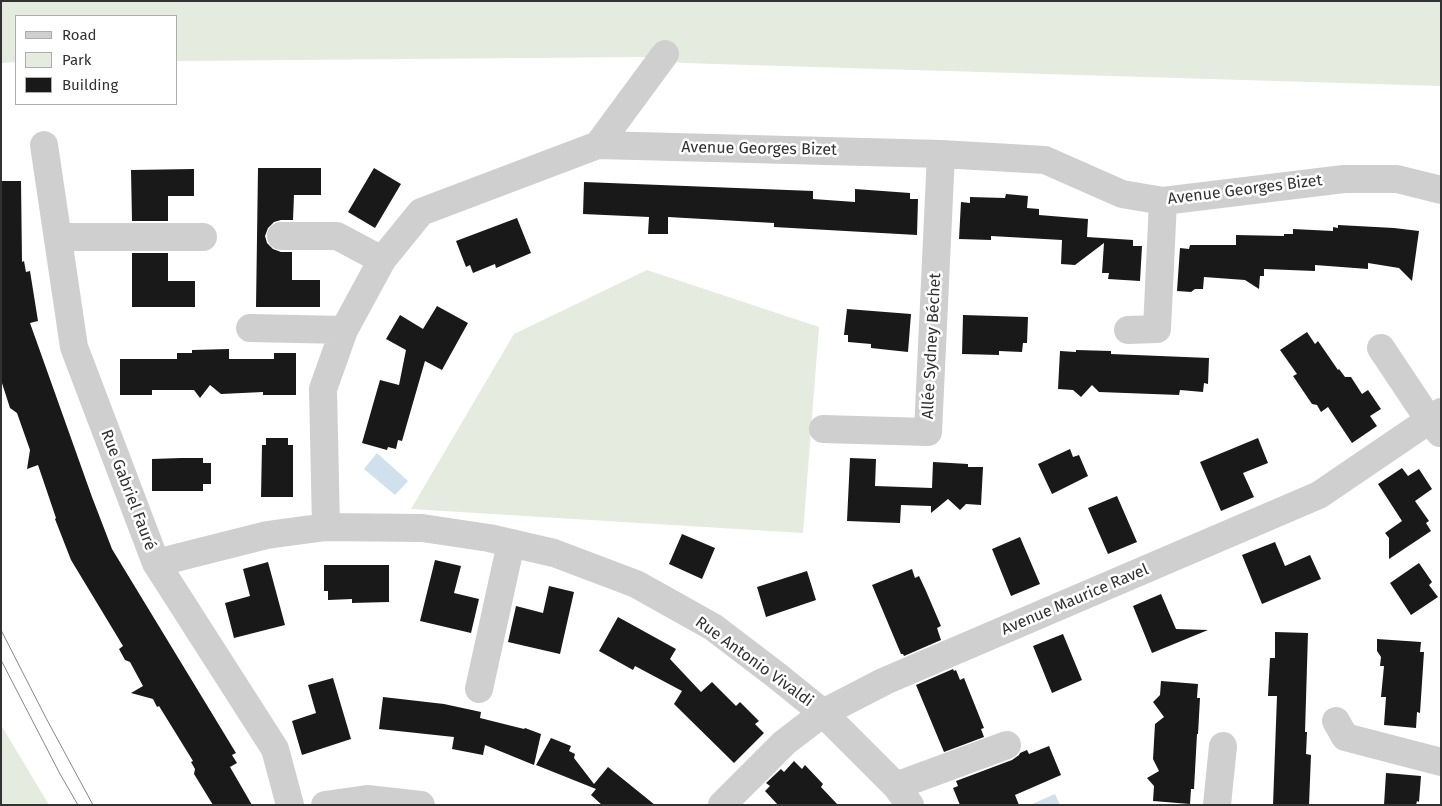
<!DOCTYPE html>
<html>
<head>
<meta charset="utf-8">
<style>
  body { margin:0 }
  #map { position:relative; width:1442px; height:806px; overflow:hidden; background:#fff; font-family:"Fira Sans",sans-serif }
  canvas { display:block }
  .frame { position:absolute; inset:0; border:2px solid #323232; pointer-events:none }
  .legend { position:absolute; left:15px; top:15px; width:162px; height:90px; box-sizing:border-box; background:#fff; border:1px solid #adadad; margin:0; padding:6px 9px; list-style:none; font-size:15px; color:#323232 }
  .legend li { display:flex; align-items:center; gap:10px; height:25px }
  .legend b { width:25px; border:1px solid #adadad }
</style>
</head>
<body>
<div id="map">
<canvas width="1442" height="806"></canvas>
<div class="frame"></div>
<ul class="legend">
<li><b style="height:6px;background:#cfcfcf"></b>Road</li>
<li><b style="height:14px;background:#e5ebdf"></b>Park</li>
<li><b style="height:14px;background:#191919"></b>Building</li>
</ul>
</div>
<script>
const ctx = document.querySelector('canvas').getContext('2d');
ctx.lineJoin = 'round';
function fillPath(path, color) { ctx.fillStyle = color; ctx.fill(path, 'evenodd'); }
const poly = rows => new Path2D(rows.map(r => 'M' + r).join(''));
function trace(path, color, width, dash) { ctx.strokeStyle = color; ctx.lineWidth = width; ctx.lineCap = dash ? 'butt' : 'round'; ctx.setLineDash(dash || []); ctx.stroke(path); }
function write(font, color, halo, rows, align = 'center') {
  ctx.font = font + ' "Fira Sans",sans-serif'; ctx.lineWidth = 5; ctx.setLineDash([]); ctx.textBaseline = 'middle'; ctx.strokeStyle = halo; ctx.fillStyle = color; for (const [text, x, y, turn = 0] of rows) {
    ctx.save(); ctx.translate(x, y); ctx.rotate((+turn || 0) * Math.PI / 180); ctx.textAlign = isNaN(turn) ? turn : align; if (halo) ctx.strokeText(text, 0, 0); ctx.fillText(text, 0, 0); ctx.restore();
  }
}
fillPath(poly([
  [1,1,1441,1,1441,86,683,63,645,57,176,61,176,16,16,16,16,62,1,63],
  [647,270,819,327,803,533,411,509,514,334],
  [1,725,49,805,1,805]
]), '#e5ebdf');
fillPath(poly([
  [377,453,408,481,395,495,364,469],
  [1055,794,1060,805,1030,805]
]), '#d0e0ec');
fillPath(poly([
  [258,168,321,168,321,195,294,195,293,220,281,220,274,222,268,228,265,236,267,243,273,249,281,252,292,252,292,280,320,280,320,307,256,307],
  [374,168,401,184,375,228,348,212],
  [194,169,194,196,168,196,168,221,132,221,131,170],
  [1,181,21,181,22,262,24,261,26,272,30,271,38,321,30,323,92,497,112,549,236,753,232,755,237,763,230,767,252,805,213,805,194,774,195,769,191,762,193,761,159,706,157,707,153,699,131,693,143,686,130,662,125,660,119,649,123,646,71,560,55,519,56,518,38,465,27,469,30,450,17,413,10,408,1,380],
  [584,182,813,191,813,199,855,202,855,189,910,193,910,199,918,199,917,235,774,227,774,223,668,217,668,234,648,234,649,217,583,214],
  [1006,194,1028,196,1027,208,1039,209,1039,215,1088,219,1087,237,1133,240,1133,246,1142,246,1140,281,1108,279,1109,273,1102,273,1104,243,1075,265,1061,264,1062,240,991,236,991,240,959,239,961,202,970,203,970,197,1005,198],
  [517,218,531,253,496,268,495,264,473,273,470,265,466,267,456,241],
  [1338,225,1394,228,1419,231,1412,281,1399,268,1368,263,1368,269,1315,265,1315,271,1264,269,1264,276,1260,276,1259,289,1245,280,1204,277,1203,289,1195,289,1191,292,1177,291,1180,248,1189,249,1190,245,1236,245,1236,235,1284,236,1284,234,1293,234,1293,229,1333,231,1333,227,1338,228],
  [132,253,168,253,168,281,195,281,195,307,132,307],
  [437,306,468,323,442,370,425,361,402,441,398,440,396,449,388,447,387,450,362,443,380,380,399,385,406,350,386,339,400,315,423,329],
  [847,309,911,314,908,352,871,348,871,344,848,342,848,335,844,335],
  [963,315,1028,317,1027,343,1023,343,1022,352,999,351,999,355,962,354],
  [1307,332,1315,344,1318,341,1338,370,1339,369,1345,377,1351,377,1362,394,1368,390,1381,409,1370,416,1377,426,1352,443,1328,407,1321,412,1317,405,1312,404,1293,376,1297,374,1280,350],
  [229,349,229,359,274,359,274,353,296,353,296,395,263,395,263,392,221,394,210,385,200,398,194,390,152,390,152,395,120,395,120,359,177,359,177,353,192,353,192,350],
  [1076,350,1111,351,1111,354,1209,358,1208,384,1204,383,1203,392,1180,390,1179,395,1099,392,1092,385,1081,397,1073,390,1058,389,1060,351,1076,352],
  [266,438,288,438,288,445,293,445,293,497,261,497,262,445,266,445],
  [1258,438,1268,463,1243,473,1254,497,1221,511,1200,462],
  [1070,449,1073,457,1079,455,1088,476,1052,494,1038,464],
  [181,458,203,458,203,463,211,463,211,484,203,484,203,491,152,491,152,459],
  [850,458,876,459,875,486,932,488,933,462,968,464,968,467,983,467,981,505,966,504,960,510,948,499,931,513,931,506,901,505,900,523,847,521],
  [1402,468,1408,476,1419,469,1432,489,1415,501,1429,521,1426,523,1431,531,1389,559,1389,538,1385,533,1402,521,1378,484],
  [1117,496,1137,542,1108,554,1088,508],
  [682,534,715,548,702,579,669,564],
  [1020,537,1040,584,1011,596,992,549],
  [1275,542,1285,566,1310,555,1321,579,1262,604,1242,555],
  [435,560,461,566,454,593,479,599,471,633,420,621],
  [268,562,285,625,234,638,225,603,250,596,243,569],
  [1419,563,1432,582,1429,585,1438,597,1411,615,1390,583],
  [324,565,389,565,389,602,352,603,352,599,328,600,328,591,324,591],
  [912,569,915,578,919,576,926,591,941,626,937,628,941,640,904,656,903,654,901,654,872,585],
  [807,571,816,600,766,617,757,587],
  [549,586,574,592,560,654,508,642,516,606,543,613],
  [1161,594,1176,629,1208,630,1152,653,1133,606],
  [618,617,676,649,670,659,701,692,712,682,736,706,740,702,759,721,755,724,764,733,734,763,674,704,682,691,635,666,633,670,599,651],
  [1275,632,1308,633,1305,732,1307,732,1306,754,1311,755,1309,805,1273,805,1277,696,1268,696,1270,658,1275,658],
  [1063,634,1082,680,1052,693,1033,646],
  [1377,639,1421,642,1420,652,1424,652,1420,713,1417,712,1416,728,1384,725,1386,697,1381,697,1384,666,1380,666,1381,657,1377,651],
  [953,669,954,671,956,670,960,680,964,678,984,728,981,729,984,737,944,752,916,685],
  [333,678,351,739,302,755,292,721,316,713,308,685],
  [1161,681,1198,684,1197,698,1200,698,1198,734,1197,734,1194,789,1191,789,1190,804,1153,801,1154,786,1147,778,1159,771,1153,759,1155,724,1164,717,1153,702,1160,695],
  [383,697,444,704,481,712,480,718,524,729,525,728,541,734,534,765,485,745,483,755,452,749,454,737,379,729],
  [551,738,571,746,569,751,575,754,574,758,594,784,608,767,655,805,602,805,591,795,596,789,536,765],
  [1049,746,1061,775,1015,795,1019,805,960,805,953,788,958,786,956,781,1012,760,1019,755,1020,753,1027,750,1029,754],
  [794,761,802,769,805,765,823,784,821,787,838,805,778,805,765,791,770,786,766,783,781,769,784,772],
  [1386,773,1421,776,1419,802,1417,801,1416,805,1384,805]
]), '#191919');
trace(poly([
  [44,145,74,347,156,563,275,749,290,805],
  [598,145,665,54],
  [281,236,337,236,382,260],
  [58,237,203,237],
  [250,328,344,330],
  [1128,330,1157,329,1163,201],
  [1381,348,1429,420,1440,433],
  [823,429,928,432,941,154],
  [326,527,323,389,344,330,382,260,421,212,598,145,941,154,1045,160,1122,194,1163,201,1344,179,1397,179,1441,190],
  [156,563,267,535,326,527,422,528,489,538,554,553,636,584,713,627,776,675,823,713,896,786,910,805],
  [479,689,511,543],
  [1336,721,1345,737,1441,762],
  [896,786,1007,745],
  [325,805,367,799,421,805],
  [722,805,784,743,823,713,885,681,1319,495,1441,412],
  [1217,805,1223,746]
]), '#cfcfcf', 28);
trace(poly([
  [1,630,46,718,93,805],
  [1,660,60,774,78,805]
]), '#878787', 1);
write('16px', '#323232', '#fff', [
  ["Avenue Georges Bizet",759,149,1],
  ["Avenue Georges Bizet",1245,190,-7],
  ["Allée Sydney Béchet",932,346,-87],
  ["Rue Gabriel Fauré",128,490,69],
  ["Avenue Maurice Ravel",1075,600,-23],
  ["Rue Antonio Vivaldi",754,662,36]
]);
</script>
</body>
</html>
